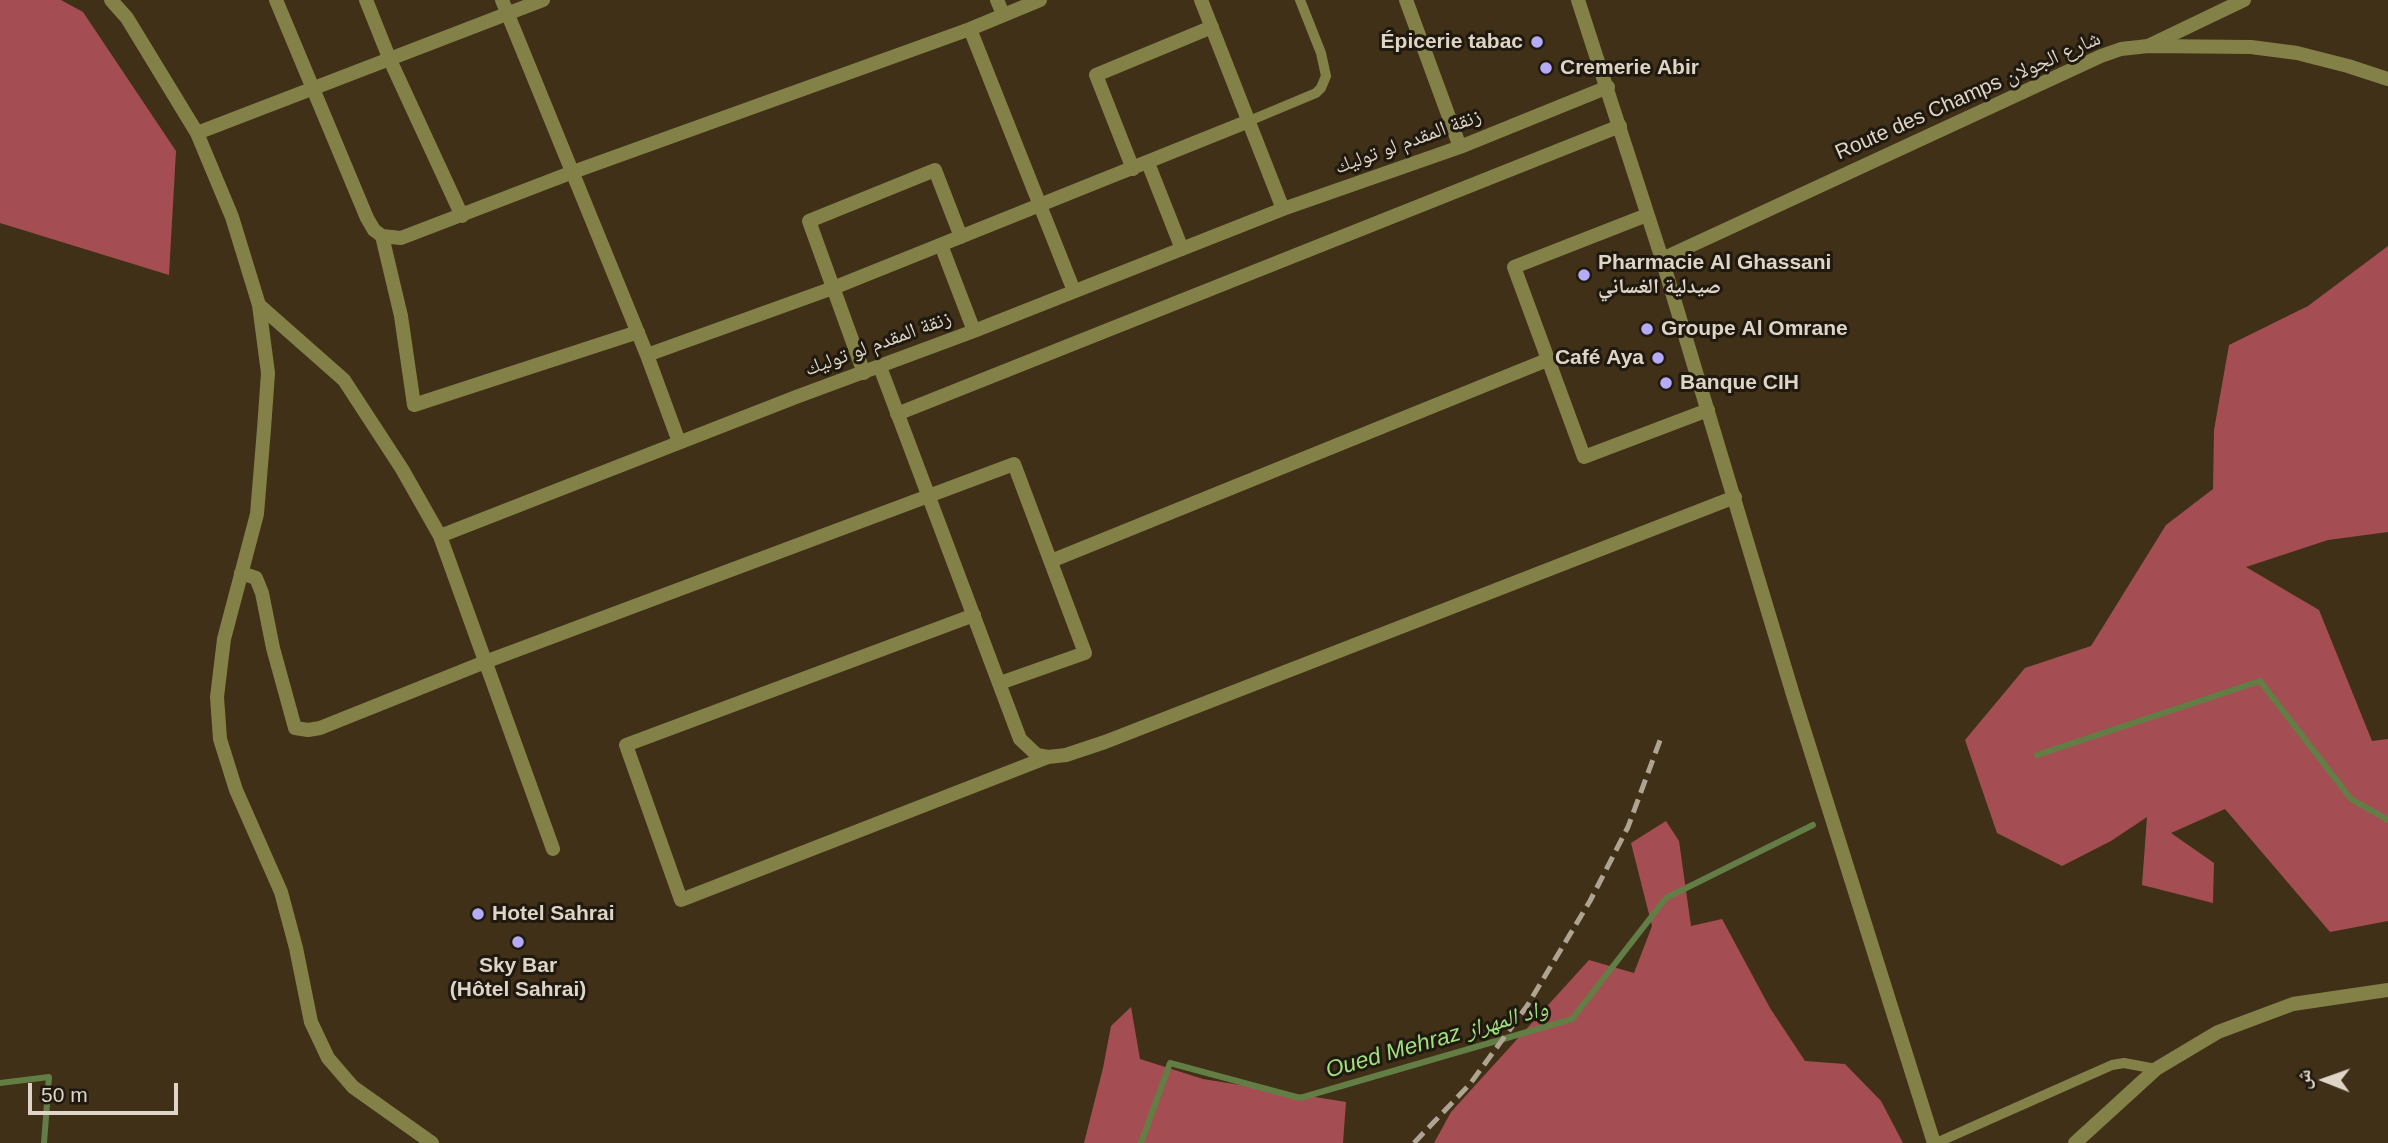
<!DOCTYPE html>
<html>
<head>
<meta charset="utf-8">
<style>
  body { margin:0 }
  #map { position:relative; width:2388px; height:1143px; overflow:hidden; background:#3f3017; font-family:Arial,"Noto Naskh Arabic",sans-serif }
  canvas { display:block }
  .north { position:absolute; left:2290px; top:1045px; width:70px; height:70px; -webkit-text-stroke:5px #20190f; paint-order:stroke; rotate:271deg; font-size:19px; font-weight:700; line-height:28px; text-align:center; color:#dfd5c7 }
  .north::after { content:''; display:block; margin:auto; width:24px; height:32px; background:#dfd5c7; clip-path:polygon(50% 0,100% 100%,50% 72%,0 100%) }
  .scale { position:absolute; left:28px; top:1083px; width:150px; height:32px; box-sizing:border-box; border:4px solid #dfd5c7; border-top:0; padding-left:9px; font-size:21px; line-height:24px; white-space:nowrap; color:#dfd5c7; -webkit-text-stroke:5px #20190f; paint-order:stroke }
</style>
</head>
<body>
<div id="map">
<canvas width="2388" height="1143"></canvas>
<div class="north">ش</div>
<div class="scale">50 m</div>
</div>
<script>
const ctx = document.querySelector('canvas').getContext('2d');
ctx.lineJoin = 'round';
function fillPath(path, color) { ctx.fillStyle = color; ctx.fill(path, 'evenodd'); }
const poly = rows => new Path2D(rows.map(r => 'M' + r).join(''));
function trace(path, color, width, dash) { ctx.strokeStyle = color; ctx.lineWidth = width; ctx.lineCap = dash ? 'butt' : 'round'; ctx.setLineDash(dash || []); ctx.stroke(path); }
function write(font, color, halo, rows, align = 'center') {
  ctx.font = font + ' Arial,"Noto Naskh Arabic",sans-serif'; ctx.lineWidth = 6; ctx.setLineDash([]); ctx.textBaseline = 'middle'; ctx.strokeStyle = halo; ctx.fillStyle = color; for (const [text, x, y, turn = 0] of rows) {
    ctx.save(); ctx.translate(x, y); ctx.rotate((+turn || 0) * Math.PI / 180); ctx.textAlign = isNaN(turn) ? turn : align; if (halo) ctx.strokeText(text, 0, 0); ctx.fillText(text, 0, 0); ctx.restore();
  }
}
fillPath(poly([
  [0,0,61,0,83,12,176,151,169,275,0,223],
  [2388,246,2388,532,2328,540,2246,567,2319,610,2372,741,2388,739,2388,921,2330,932,2225,809,2171,833,2214,863,2213,903,2142,885,2147,817,2111,841,2062,866,1997,833,1965,740,2025,668,2091,646,2166,525,2213,489,2214,430,2229,345,2308,306],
  [1666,821,1679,841,1691,926,1722,919,1770,1008,1805,1061,1845,1064,1881,1101,1903,1143,1434,1143,1451,1112,1589,960,1634,973,1652,926,1631,843],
  [1131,1007,1140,1059,1203,1079,1346,1102,1343,1143,1084,1143,1103,1068,1111,1026]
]), '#a44e54');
trace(poly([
  [2037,755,2260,681,2351,799,2388,820],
  [0,1083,49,1077,44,1143],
  [1141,1143,1170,1063,1300,1098,1572,1019,1666,898,1813,825]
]), '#627e45', 6);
trace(poly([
  [1249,121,1316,93,1321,88,1326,76,1321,53,1300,0],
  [1936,1143,2112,1065,2124,1063,2156,1069]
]), '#838148', 10);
trace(poly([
  [111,0,127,18,197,133,232,217,259,305,268,373,264,429,257,514,224,639,217,697,220,739,236,790,281,892,296,948,311,1022,328,1058,353,1087,432,1143],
  [276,0,367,218,374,230,382,236,401,316,414,405,638,332],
  [366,0,390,60,462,216],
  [502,0,647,355,679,442],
  [997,0,1003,14],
  [1201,0,1283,209],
  [1406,0,1460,147],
  [970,29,1074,291],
  [2148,46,2244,0],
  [197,133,543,0],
  [1148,163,1182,249],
  [1133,169,1096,75,1212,27],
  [1647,215,1514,267,1584,457,1708,410],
  [382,236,401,238,573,172,970,29,1040,0],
  [941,245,974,331],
  [259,305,344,380,402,469,440,536,553,849],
  [647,355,833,288,1249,121],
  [880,367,1020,739,1037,755,1048,757],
  [864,373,809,221,935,170,961,237],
  [897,414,1620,126],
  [440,536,796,397,974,331,1283,209,1460,147,1608,87],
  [1051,561,1547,360],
  [241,573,256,578,262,593,273,648,295,728,308,730,320,728,485,662,1014,464,1085,653,1000,683],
  [974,615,626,745,681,900,1048,757,1066,755,1105,742,1735,497]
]), '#838148', 14);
trace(poly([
  [1578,0,1662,259,1794,698,1934,1143],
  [1662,259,2101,56,2121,49,2148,46,2251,47,2297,53,2348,66,2388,79],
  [2075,1143,2156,1069,2218,1032,2293,1004,2388,990]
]), '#838148', 14);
trace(poly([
  [1414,1143,1470,1084,1527,1006,1590,901,1628,827,1662,735]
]), '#afa492', 5, [14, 7]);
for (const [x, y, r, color] of [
  [1537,42,7,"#b4acf9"],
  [1546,68,7,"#b4acf9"],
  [1584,275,7,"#b4acf9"],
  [1647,329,7,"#b4acf9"],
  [1658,358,7,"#b4acf9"],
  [1666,383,7,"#b4acf9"],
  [478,914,7,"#b4acf9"],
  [518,942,7,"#b4acf9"]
]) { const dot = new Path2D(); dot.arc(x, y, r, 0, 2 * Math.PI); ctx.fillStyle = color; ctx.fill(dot); trace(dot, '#20190f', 2.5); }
write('bold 21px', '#dfd5c7', '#20190f', [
  ["Épicerie tabac",1523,42,"right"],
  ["Cremerie Abir",1560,68],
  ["Pharmacie Al Ghassani",1598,263],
  ["صيدلية الغساني",1598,287],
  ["Groupe Al Omrane",1661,329],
  ["Café Aya",1644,358,"right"],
  ["Banque CIH",1680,383],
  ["Hotel Sahrai",492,914],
  ["Sky Bar",518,966,"center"],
  ["(Hôtel Sahrai)",518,990,"center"]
], 'left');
write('21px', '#dfd5c7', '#20190f', [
  ["Route des Champs شارع الجولان",1968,96,-24],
  ["زنقة المقدم لو توليك",1408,142,-20],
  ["زنقة المقدم لو توليك",878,344,-20]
]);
write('italic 23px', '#9fe07f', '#20190f', [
  ["Oued Mehraz واد المهراز",1437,1040,-16]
]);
</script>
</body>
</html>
